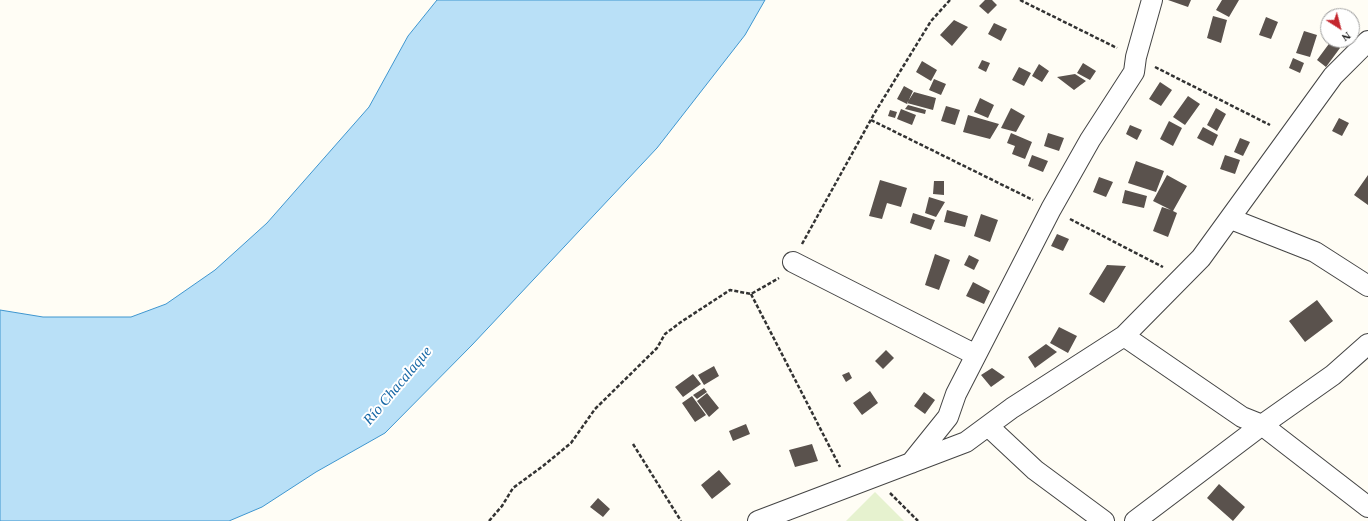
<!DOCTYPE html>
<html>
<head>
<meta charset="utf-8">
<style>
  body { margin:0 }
  #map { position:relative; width:1368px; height:521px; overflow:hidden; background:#fffdf5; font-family:"Times New Roman",serif }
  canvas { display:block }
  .north { position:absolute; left:1320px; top:8px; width:40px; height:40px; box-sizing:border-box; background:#fff; border:1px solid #a0a0a0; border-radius:50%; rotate:144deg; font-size:11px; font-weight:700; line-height:16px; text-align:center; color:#111 }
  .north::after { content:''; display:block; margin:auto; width:14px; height:18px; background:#c4262e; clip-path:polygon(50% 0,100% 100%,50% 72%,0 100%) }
</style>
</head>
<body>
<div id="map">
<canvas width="1368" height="521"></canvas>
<div class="north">N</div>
</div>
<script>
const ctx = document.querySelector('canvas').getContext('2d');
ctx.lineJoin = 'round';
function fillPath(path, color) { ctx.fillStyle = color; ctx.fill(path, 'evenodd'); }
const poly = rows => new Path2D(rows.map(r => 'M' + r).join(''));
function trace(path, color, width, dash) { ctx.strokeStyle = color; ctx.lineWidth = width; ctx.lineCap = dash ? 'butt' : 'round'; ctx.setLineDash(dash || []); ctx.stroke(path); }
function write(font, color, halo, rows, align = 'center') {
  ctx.font = font + ' "Times New Roman",serif'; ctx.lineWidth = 4; ctx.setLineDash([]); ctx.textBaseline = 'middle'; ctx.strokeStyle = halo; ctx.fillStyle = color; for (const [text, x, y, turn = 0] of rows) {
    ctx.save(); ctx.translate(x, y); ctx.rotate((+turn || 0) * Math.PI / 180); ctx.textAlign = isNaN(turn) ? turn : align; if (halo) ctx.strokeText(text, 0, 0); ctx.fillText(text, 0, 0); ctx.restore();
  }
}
fillPath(poly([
  [875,492,904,521,846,521]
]), '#e6f2cf');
const water = poly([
  [437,0,765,0,745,35,657,148,472,345,385,433,316,472,262,507,229,521,0,521,0,310,43,317,131,317,166,304,215,270,267,223,369,107,408,36,437,0]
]);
fillPath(water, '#b9e0f7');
trace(water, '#3f96cf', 1);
fillPath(poly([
  [985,0,992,0,997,5,988,14,979,6],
  [1168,0,1191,0,1188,7],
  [1222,0,1239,0,1229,17,1216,10],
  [1213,16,1227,20,1221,43,1207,38],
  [1266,17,1278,22,1271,39,1259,35],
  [954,20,968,27,952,46,940,35],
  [994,23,1007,29,1001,41,988,34],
  [1304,31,1317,35,1310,57,1296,53],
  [1331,41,1340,48,1326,67,1317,60],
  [1293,58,1304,63,1300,73,1289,68],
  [982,60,990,63,986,72,978,68],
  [922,61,937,70,931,81,916,72],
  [1083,63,1096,71,1090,80,1077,73],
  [1039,64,1049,71,1042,82,1032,76],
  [1019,67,1031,73,1024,86,1012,80],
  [1075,74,1086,81,1074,90,1057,77],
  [934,79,946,84,941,95,929,90],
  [1160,82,1172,90,1161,106,1149,99],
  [904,86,913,91,907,104,897,99],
  [914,92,936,98,933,110,907,103],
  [1188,96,1200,104,1185,125,1173,117],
  [980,98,994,105,988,118,974,112],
  [908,105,926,110,925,114,905,109],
  [946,106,960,110,955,125,941,121],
  [1011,108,1025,116,1016,132,1001,128],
  [1216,108,1226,114,1217,131,1207,125],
  [901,109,916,115,912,125,897,119],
  [890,110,897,112,895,118,888,116],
  [968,115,999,124,990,139,963,132],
  [1339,118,1349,123,1342,136,1332,131],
  [1169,121,1182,128,1173,146,1160,139],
  [1130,125,1142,130,1137,140,1126,134],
  [1203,127,1218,135,1213,146,1197,138],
  [1011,133,1032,142,1025,159,1012,154,1015,146,1007,143],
  [1048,133,1064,138,1059,151,1044,146],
  [1240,138,1250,142,1243,156,1234,152],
  [1032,155,1048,161,1043,172,1028,166],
  [1225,155,1240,160,1235,174,1220,169],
  [1136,161,1164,171,1156,192,1128,183],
  [1167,175,1187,186,1173,211,1177,213,1168,237,1153,231,1162,207,1171,210,1153,201],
  [1368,175,1368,205,1354,195],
  [1099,177,1113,182,1106,197,1093,192],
  [880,180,907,188,901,207,887,203,882,219,869,216],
  [934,181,944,181,944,195,933,194],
  [1125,190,1147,196,1144,208,1122,203],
  [929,197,945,202,936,217,925,213],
  [947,210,968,216,965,227,944,222],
  [913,213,935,220,931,230,910,223],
  [981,214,998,220,990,242,974,236],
  [1057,234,1069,239,1063,251,1051,246],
  [935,254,950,260,939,290,925,285],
  [969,255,979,260,974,270,964,265],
  [1107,265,1126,266,1104,303,1089,294],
  [973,282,990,291,984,304,966,296],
  [1317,300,1333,321,1305,342,1289,321],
  [1059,327,1077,336,1068,353,1050,343],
  [1046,344,1057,352,1035,368,1028,357],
  [886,350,894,358,883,369,875,361],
  [714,366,719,376,704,385,698,375],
  [992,368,1005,377,991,387,981,375],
  [849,372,852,378,846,382,842,375],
  [693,374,701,384,683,397,675,387],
  [704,388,707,392,697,399,693,395],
  [870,391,878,403,862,415,853,403],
  [924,392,935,400,925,414,914,406],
  [707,393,719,408,709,417,697,401],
  [692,396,706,415,695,422,682,403],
  [746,424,750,434,733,441,729,431],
  [812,444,818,461,795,467,789,450],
  [719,470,731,484,712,499,701,485],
  [1219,484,1245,507,1233,521,1207,498],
  [598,498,610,509,603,517,590,507]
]), '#5a524d');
const street = poly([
  [1231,219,1315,252,1368,286],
  [793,262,976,355],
  [1124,336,1242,417,1262,425,1368,507],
  [988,426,1035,470,1104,521],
  [911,463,948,417,956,394,1051,209,1090,140,1134,72,1136,57,1152,0],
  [758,521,966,442,1012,408,1124,336,1201,258,1333,76,1368,41],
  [1135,521,1262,425,1333,375,1368,344]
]);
trace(street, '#444', 22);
trace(poly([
  [1020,0,1117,48],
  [1155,67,1270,125],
  [871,120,1033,200],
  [1070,219,1163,267],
  [802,244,874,114,931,21,950,0],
  [751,294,840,467],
  [633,444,681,521],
  [890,493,918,521],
  [489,521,502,506,513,488,543,466,571,443,595,409,657,348,665,334,681,322,730,290,751,294,779,278]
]), '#333', 2.5, [4, 2]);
trace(street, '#fff', 20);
write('italic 15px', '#1768a6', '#fff', [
  ["Río Chacalaque",398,386,-50]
]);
</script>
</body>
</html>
